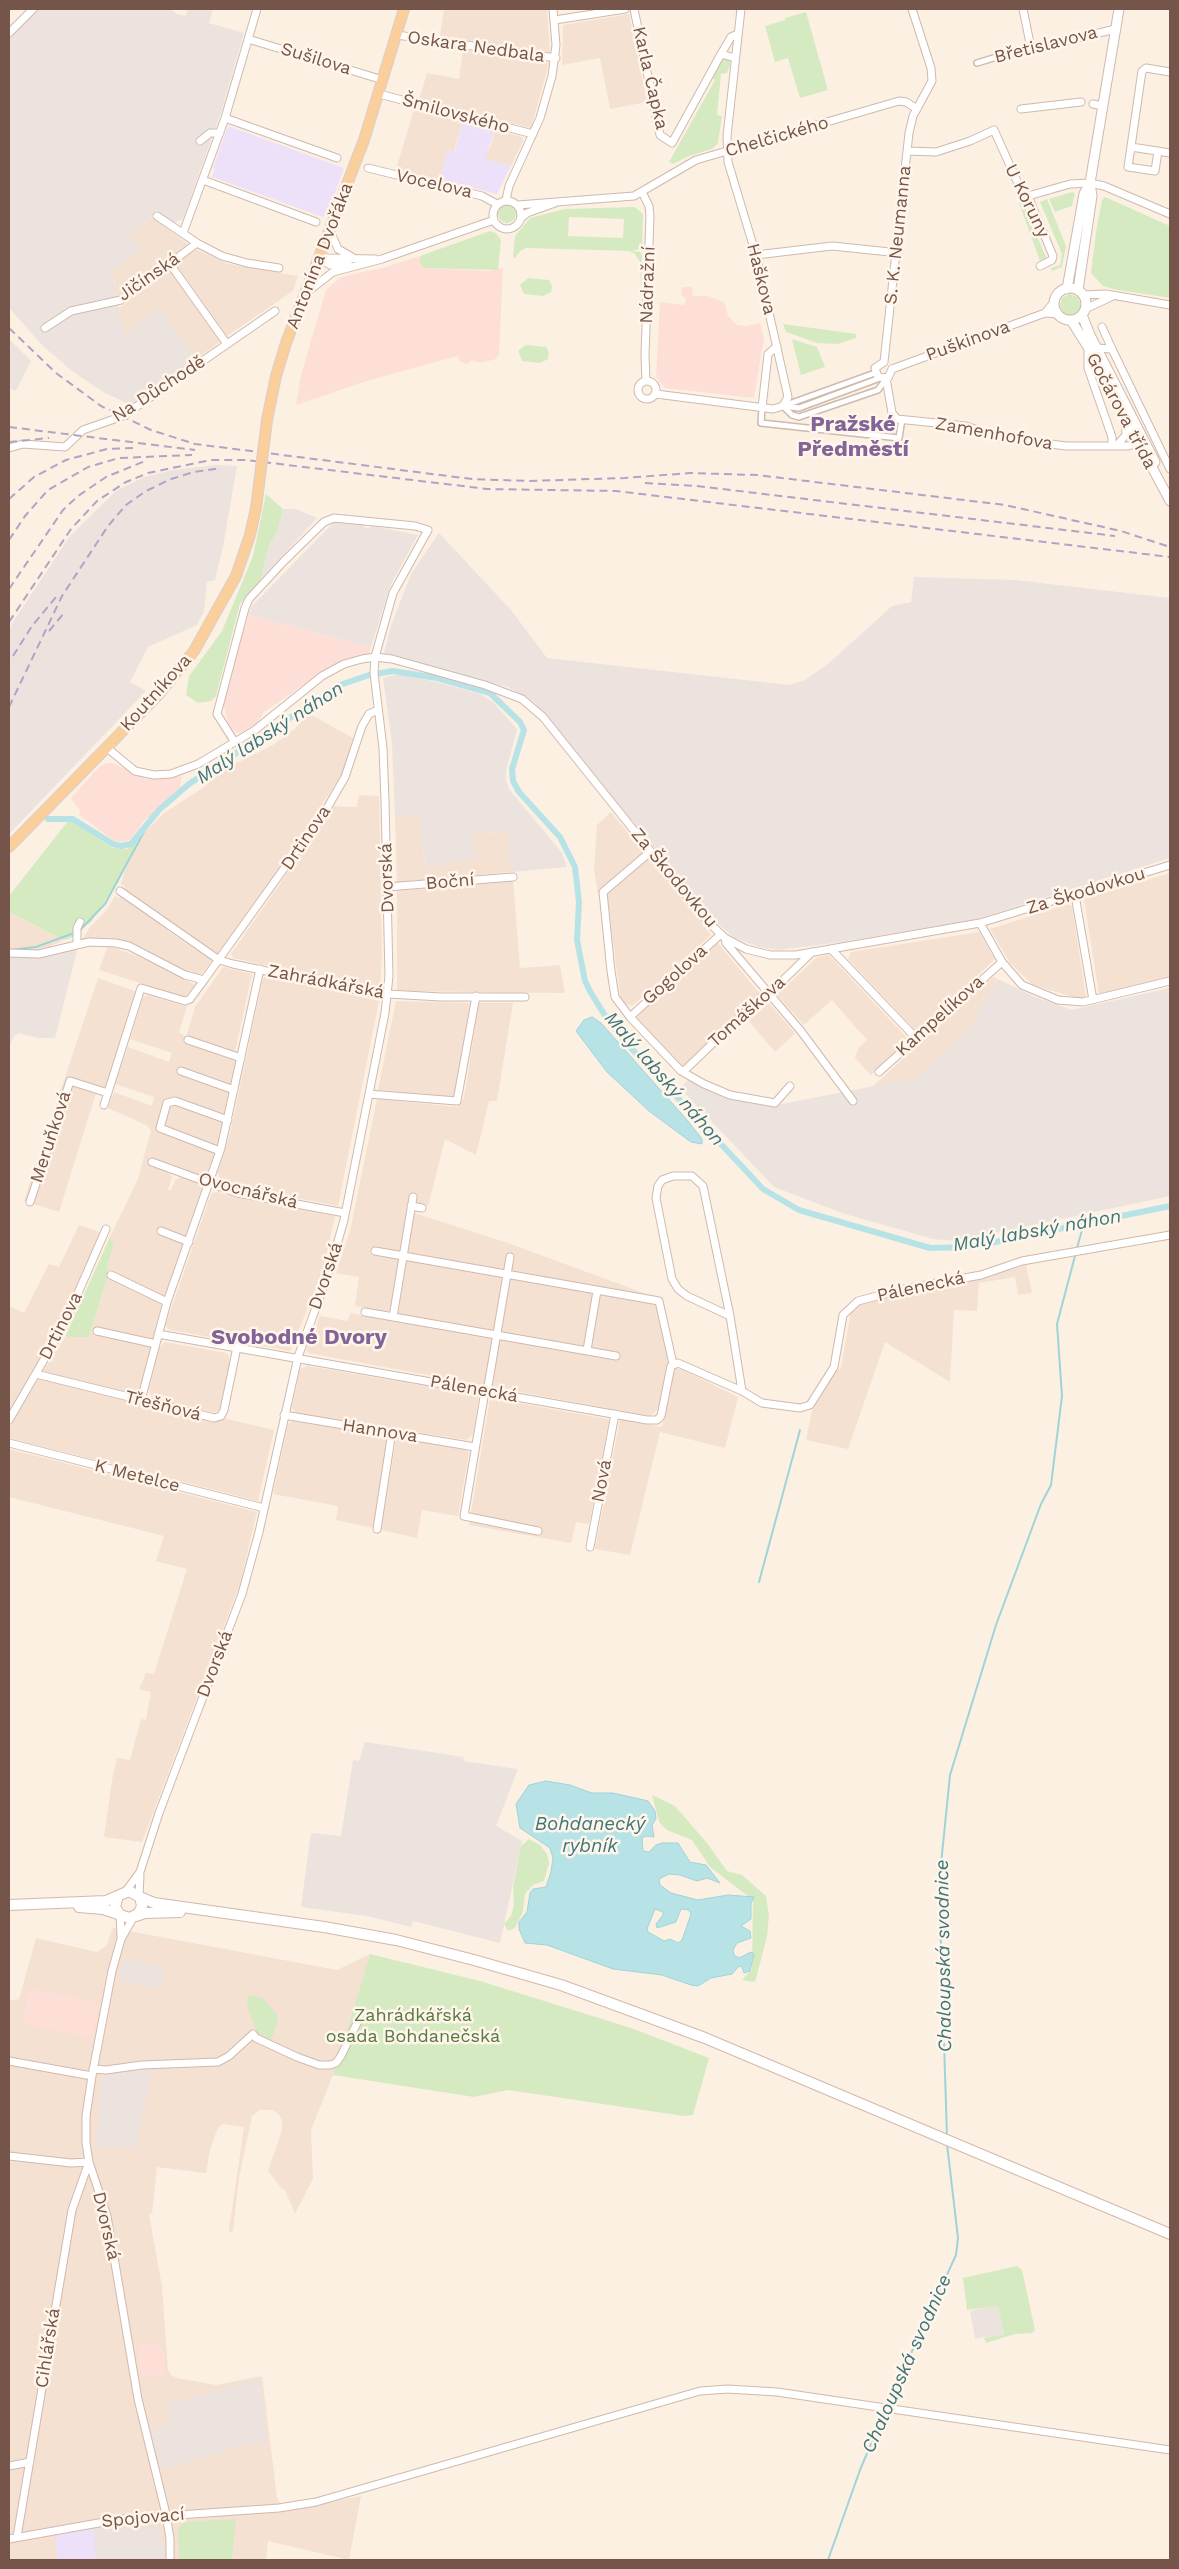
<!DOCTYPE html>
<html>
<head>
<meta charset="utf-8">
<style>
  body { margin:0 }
  #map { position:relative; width:1179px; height:2569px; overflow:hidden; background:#fcf0e3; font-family:"Work Sans",sans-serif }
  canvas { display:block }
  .frame { position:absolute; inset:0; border:10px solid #755549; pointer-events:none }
</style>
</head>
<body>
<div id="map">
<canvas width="1179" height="2569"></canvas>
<div class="frame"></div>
</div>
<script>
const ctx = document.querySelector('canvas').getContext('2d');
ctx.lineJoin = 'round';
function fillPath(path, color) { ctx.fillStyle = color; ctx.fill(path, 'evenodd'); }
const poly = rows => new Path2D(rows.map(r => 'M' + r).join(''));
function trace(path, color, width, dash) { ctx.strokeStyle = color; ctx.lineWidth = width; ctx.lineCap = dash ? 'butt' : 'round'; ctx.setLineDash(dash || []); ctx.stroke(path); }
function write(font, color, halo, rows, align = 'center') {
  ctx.font = font + ' "Work Sans",sans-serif'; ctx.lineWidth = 5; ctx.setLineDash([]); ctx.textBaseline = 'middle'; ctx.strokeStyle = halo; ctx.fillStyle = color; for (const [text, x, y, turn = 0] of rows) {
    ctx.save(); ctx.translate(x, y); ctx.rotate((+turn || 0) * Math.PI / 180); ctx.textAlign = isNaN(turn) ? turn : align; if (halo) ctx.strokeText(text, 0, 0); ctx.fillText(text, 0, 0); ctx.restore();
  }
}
fillPath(poly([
  [444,9,547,9,550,52,440,36],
  [629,14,647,102,610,109,600,58,562,65,563,25],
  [463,50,549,63,531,128,419,100,427,73,459,79],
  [414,110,462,122,454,152,447,151,440,180,396,169],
  [495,130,522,137,523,141,511,166,484,159,491,145],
  [151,217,188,244,117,297,112,271,142,249,129,234],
  [196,249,228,264,298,276,293,291,227,336,176,264],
  [169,270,220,342,196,359,159,309,124,335,119,308],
  [308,713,353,738,343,773,281,866,217,954,214,954,124,891,125,887,121,884,126,867,145,832,164,813,200,790,229,767,273,745,296,728],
  [359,795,379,796,382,954,380,990,233,958,231,954,334,806,357,807],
  [611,812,645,854,598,894,594,870,597,825],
  [420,814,420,843,423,843,425,867,475,859,473,834,508,831,512,872,397,882,395,817],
  [648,857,711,935,632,1006,621,1002,607,894],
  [1170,873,1170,977,1099,994,1084,899],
  [513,881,520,968,560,965,565,993,397,991,397,891],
  [115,896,119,898,122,896,167,928,168,931,196,950,205,953,212,959,209,965,201,974,195,976,141,949,82,940,90,927,106,911],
  [1068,904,1072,906,1086,997,1077,998,1033,985,1010,963,990,929],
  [9,912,64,940,40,951,9,951],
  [979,932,995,959,917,1032,848,959,851,952],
  [717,942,760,994,682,1068,635,1018],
  [108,945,157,964,195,985,184,997,99,970],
  [829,955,909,1040,871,1075,855,1058,858,1049,867,1040,832,1000,804,1025,777,995,817,957],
  [223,967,252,974,235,1052,237,1059,219,1143,207,1180,165,1169,172,1177,168,1190,171,1190,175,1180,182,1176,205,1184,161,1306,141,1385,137,1391,127,1393,42,1373,65,1337,89,1337,107,1278,108,1263,114,1245,110,1237,138,1179,151,1130,146,1125,108,1108,114,1092,152,1106,154,1097,115,1084,128,1047,169,1062,172,1053,130,1039,143,997,147,995,187,1007,179,1032,186,1037,195,1007],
  [266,976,379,1001,338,1206,239,1187,224,1183,219,1178,218,1171,229,1138,263,979],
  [993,977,998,979,967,1032,915,1078,872,1087],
  [98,978,137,992,107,1087,98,1087,59,1212,24,1201],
  [396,1001,470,1003,455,1097,378,1090],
  [479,1003,513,1003,497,1101,489,1101,476,1155,445,1139,428,1206,409,1203,390,1310,387,1312,355,1306,359,1277,336,1273,350,1231,377,1099,458,1107,464,1098],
  [769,1003,795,1033,775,1052,749,1021],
  [217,1192,237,1198,335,1216,322,1274,290,1351,170,1330,165,1326,210,1197,212,1193],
  [414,1213,508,1243,660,1299,669,1364,663,1405,650,1416,308,1353,306,1350,320,1316,348,1321,350,1313,397,1321],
  [79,1225,102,1233,52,1341,45,1349,9,1412,9,1306,24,1313,49,1264,59,1267],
  [1026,1265,1032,1293,1018,1295,1015,1277,979,1283,977,1311,954,1310,950,1382,885,1342,848,1449,806,1440,812,1411,833,1375,841,1367,851,1311,860,1305,876,1300,980,1279],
  [165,1342,226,1353,229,1356,230,1363,221,1408,218,1411,213,1413,156,1399,151,1396,149,1389,159,1348],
  [307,1366,479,1395,473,1434,467,1440,296,1413,292,1408,300,1369],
  [675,1368,683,1370,738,1397,725,1448,660,1432,630,1555,595,1549,620,1419,662,1427],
  [39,1378,214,1421,223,1418,274,1430,258,1501,9,1438,9,1427],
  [490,1398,607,1419,609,1421,589,1524,576,1522,571,1543,469,1525],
  [293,1421,385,1436,388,1440,373,1528,336,1520,338,1506,273,1494,288,1424],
  [399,1438,465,1448,469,1453,458,1516,422,1510,417,1538,381,1530,396,1441],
  [9,1449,257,1512,240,1584,142,1842,104,1837,112,1780,117,1758,130,1760,141,1719,146,1720,151,1692,139,1689,146,1673,154,1674,187,1569,156,1561,164,1536,9,1497],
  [113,1928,337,1970,370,1954,333,2075,311,2130,313,2179,295,2214,285,2190,282,2189,268,2171,282,2130,282,2121,279,2115,273,2110,260,2110,252,2116,239,2178,233,2231,230,2233,229,2230,244,2127,222,2124,217,2130,210,2150,206,2173,157,2167,152,2214,149,2214,162,2287,168,2370,171,2375,177,2378,216,2385,262,2376,277,2497,284,2511,361,2496,349,2560,268,2541,266,2560,9,2560,9,2001,19,1999,36,1938,97,1952,106,1946]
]), '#f4e1d2');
fillPath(poly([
  [420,256,424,268,488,271,503,268,499,354,496,359,480,363,472,360,467,364,459,361,458,356,370,380,296,405,301,375,326,290,341,277,386,267],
  [682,287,692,287,693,296,708,296,725,303,728,316,737,325,746,326,760,323,764,338,754,398,665,388,656,377,660,302,684,305,686,299,681,295],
  [248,615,371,647,369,655,357,656,331,666,264,712,257,724,242,732,236,733,229,725,223,704],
  [107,763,113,763,146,779,181,776,180,793,144,821,131,839,123,842,114,841,79,815,80,811,71,798,100,766],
  [29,1988,100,2003,93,2038,23,2024],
  [152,2343,164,2349,166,2374,141,2377,137,2346]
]), '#fddfd7');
fillPath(poly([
  [38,9,171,9,177,14,186,16,188,9,213,9,209,23,244,33,223,106,183,219,173,223,156,210,151,217,129,234,142,249,112,271,124,335,159,308,196,359,131,405,103,392,72,371,44,347,9,308,9,38],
  [9,339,31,361,16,391,9,388],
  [216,465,237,466,223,547,215,580,207,582,204,611,197,625,148,647,130,682,146,691,9,834,9,630,13,622,70,536,116,491,144,477,173,470],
  [283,509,296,509,317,518,261,579,269,546,278,530],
  [335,521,362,525,366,529,372,526,418,535,391,584,371,647,248,615,252,606],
  [439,533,511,610,547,658,790,685,805,680,828,664,892,606,911,602,914,577,1015,580,1170,598,1170,858,974,920,841,942,778,950,759,947,733,937,714,920,534,702,508,687,384,653,391,626,411,574],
  [399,674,432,681,480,694,494,703,517,729,506,771,506,780,509,789,562,853,567,867,512,872,507,831,473,834,475,859,425,867,423,843,420,843,420,815,395,817,392,743,383,678],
  [78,947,55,1038,37,1038,19,1033,14,1036,9,1048,9,955],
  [998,979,1035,997,1072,1010,1170,988,1170,1196,958,1241,933,1239,845,1214,774,1187,680,1088,691,1077,743,1100,782,1104,915,1078,967,1032],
  [365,1742,464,1757,463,1761,518,1769,496,1826,522,1841,500,1943,413,1921,411,1927,367,1916,301,1907,311,1833,341,1836,353,1760,359,1761],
  [122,1959,164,1967,161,1989,118,1981],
  [153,2069,136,2147,96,2148,102,2074],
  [998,2305,1004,2334,975,2339,970,2311],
  [261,2378,267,2445,262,2446,260,2441,162,2469,150,2429,170,2424,168,2404],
  [121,2524,122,2527,160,2525,165,2560,96,2560,93,2527]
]), '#ece3de');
fillPath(poly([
  [462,122,495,130,485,159,511,166,497,194,440,180,447,150,455,152],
  [228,126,344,168,327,215,323,217,212,177,215,169,213,168],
  [93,2527,96,2560,57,2560,56,2534]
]), '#ede0f9');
fillPath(poly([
  [806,12,828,90,800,98,788,58,775,62,765,26,785,20,785,18],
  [724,58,730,61,730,65,727,73,721,74,717,115,722,116,718,143,712,149,689,156,673,164,669,162,715,80,712,78],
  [1072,192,1075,193,1072,206,1055,212,1049,199],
  [1105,197,1170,226,1170,298,1113,289,1103,286,1091,273,1096,232,1102,200],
  [1047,199,1066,246,1062,267,1052,271,1051,268,1060,265,1062,254,1040,202],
  [1022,201,1046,257,1046,259,1040,261,1019,203],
  '498 214a9 9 0 1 1 18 0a9 9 0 1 1-18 0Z',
  [635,207,643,214,642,249,632,251,640,252,642,255,641,290,640,262,635,254,630,251,526,248,520,251,515,258,513,257,515,236,530,218,565,209],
  [569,217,624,219,623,238,568,236],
  [490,231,496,233,501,240,498,270,424,268,420,263,420,256],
  [528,278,549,280,552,286,551,292,543,296,524,294,520,285],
  [1070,294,1078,297,1081,305,1079,311,1071,315,1064,314,1060,306,1062,298],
  [783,324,856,334,856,338,838,344,817,343,786,332],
  [792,339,817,347,825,367,801,375],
  [526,345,546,347,549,353,548,359,540,363,522,361,518,351],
  [266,494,283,509,278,530,269,546,261,579,240,604,216,696,211,701,198,703,186,695,189,676,222,631,253,556],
  [68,821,75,822,113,848,127,849,138,841,116,884,92,921,71,938,64,940,9,912,9,896],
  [110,1237,114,1245,108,1263,107,1278,89,1337,65,1337],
  [652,1795,675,1806,707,1843,727,1871,742,1875,766,1896,769,1915,767,1937,755,1982,742,1980,752,1969,753,1897,749,1897,710,1867,692,1840,667,1830,659,1822],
  [529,1839,540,1845,547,1854,549,1863,544,1881,533,1885,525,1894,523,1912,515,1928,508,1931,504,1924,511,1916,514,1904,513,1887,521,1846],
  [370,1954,480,1981,631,2028,709,2058,693,2115,684,2116,508,2090,474,2097,333,2075],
  [252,1995,264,1999,277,2014,278,2021,271,2040,267,2040,257,2033,247,2006,248,1997],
  [1017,2266,1022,2270,1035,2330,1032,2333,1015,2334,986,2343,984,2338,1004,2334,998,2306,967,2310,963,2278],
  [236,2519,232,2560,179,2560,178,2528,184,2522]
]), '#d6eac2');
const water = poly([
  [592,1017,601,1023,687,1120,702,1139,702,1144,691,1142,649,1111,607,1072,576,1031,584,1020,592,1017],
  [546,1781,570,1785,592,1793,613,1793,648,1801,655,1811,656,1819,652,1825,654,1837,646,1836,642,1838,643,1851,649,1852,656,1845,662,1843,678,1843,690,1862,706,1865,720,1883,707,1878,697,1881,680,1875,669,1874,659,1879,660,1885,671,1893,698,1900,728,1895,754,1897,751,1903,751,1919,741,1926,750,1931,751,1938,737,1943,733,1950,734,1955,739,1958,751,1952,754,1954,750,1971,744,1973,742,1967,739,1966,732,1974,711,1978,698,1986,691,1985,662,1975,613,1969,547,1945,525,1943,519,1929,519,1922,527,1912,530,1893,533,1889,546,1887,551,1872,553,1858,550,1848,520,1828,516,1804,529,1785,546,1781],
  [655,1909,663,1912,663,1915,656,1924,657,1928,676,1922,681,1909,689,1910,691,1914,682,1940,678,1943,670,1939,664,1941,648,1932,647,1929,655,1909]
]);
fillPath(water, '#b8e3e6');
trace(water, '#9ed4d8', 1);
trace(poly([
  [80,930,105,904,151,819],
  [9,950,36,947,74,933],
  [1077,1248,1084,1223],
  [759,1582,800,1430],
  [947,2137,939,1884,950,1775,996,1625,1041,1504,1051,1485,1062,1396,1057,1324,1075,1256],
  [887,2406,956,2255,958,2238,947,2144],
  [828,2560,860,2470,885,2411]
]), '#9ed4d8', 2);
trace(poly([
  [48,819,73,819,113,844,121,846,131,844,159,810,189,784,340,685,369,675,393,671,437,678,490,693,520,722,524,730,512,769,513,781,519,792,560,837,575,867,579,902,577,940,585,981,591,993,609,1022,632,1049,763,1189,799,1210,930,1248,971,1247,1170,1206]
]), '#b8e3e6', 6);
const pedestrian = poly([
  [977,63,1000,56],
  [786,405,875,373],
  [783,406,792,415,799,417,878,390,886,379],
  [783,406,799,408,880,378],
  [762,408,761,423,899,438,902,419]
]);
const minor = poly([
  [634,9,660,135,672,143,721,54,735,58],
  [1023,9,1031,48],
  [555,20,625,9],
  [9,33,33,9],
  [397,35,556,58],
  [248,39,383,80],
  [721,54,731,37,738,34],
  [1000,56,1116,29],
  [379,94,533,134],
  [1093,104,1103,106],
  [1021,109,1081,102],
  [225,118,337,158],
  [200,141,210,133,220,133],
  [1131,147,1170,153],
  [907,151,936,152,970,141,994,130,1021,190,1028,196,1053,256,1052,260,1040,266],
  [1158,151,1155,171,1128,167,1142,71,1146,68,1170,72],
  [368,168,482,196,497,204],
  [203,180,316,222],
  [642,192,649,206,650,216,645,355,646,381],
  [1028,196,1070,184,1090,183,1104,186,1170,214],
  [506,200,509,186,540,118,552,76,556,45,553,9],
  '493 215a14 14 0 1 1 28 0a14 14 0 1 1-28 0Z',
  [518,205,634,196,696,160,899,101,906,102,917,109],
  [157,216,197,243,222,256,247,263,279,268],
  [521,218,527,213,555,203],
  [330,231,338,249,352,257],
  [183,233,225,118,257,9],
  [323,255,325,262,330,265,349,265],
  [756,255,832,246,890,252],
  [170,264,227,344],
  [318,264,327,258,375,259],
  [306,293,333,272,382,259,494,220],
  [1083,295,1106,294,1170,305],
  [1085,309,1111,297],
  [1045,313,1058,314],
  [1102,327,1112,349],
  [45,328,71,311,121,300,197,243],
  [1088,348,1088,368,1112,437,1112,446],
  [1096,348,1112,349,1170,469],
  [884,362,909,133,913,116,932,81,931,68,912,9],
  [884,362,875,368,878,377,888,378,892,369],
  [892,369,1045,313,1054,302],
  [886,378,892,413,897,419,966,426,998,437,1066,446,1128,446,1138,443,1139,439],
  '638 390a9 9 0 1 1 18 0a9 9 0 1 1-18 0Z',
  [656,394,773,409,783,406,788,397,756,255,728,162,727,136,741,9],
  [762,408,768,354,777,346],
  [1116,446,1126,435,1125,421],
  [9,448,23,444,65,447,83,430,123,416,275,311],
  [106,747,135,771,154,775,171,774,198,764,255,730,322,676,344,664,362,659,375,657,392,659,485,685,522,699,543,717,705,919,725,938,746,949,770,955,796,955,980,923,1170,865],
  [650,852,603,892,611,971,615,997,630,1017,681,1071,685,1070,763,995,770,993,812,952],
  [387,887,513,877],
  [120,891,219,960,233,964,371,993,441,997,525,997],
  [1075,895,1093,1000],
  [980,923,1002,962,1022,985,1058,1000,1083,1002,1170,981],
  [725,938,726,943,800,1030,853,1101],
  [77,944,77,928,80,922],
  [831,949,915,1037],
  [9,953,39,954,89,942,116,943,129,946,185,975,204,980,326,810,345,777,362,726,369,714,378,710],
  [630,1017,721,934],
  [188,1040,241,1058],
  [181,1071,234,1090],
  [681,1071,704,1084,730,1095,775,1103,790,1086],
  [879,1072,1002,962],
  [369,1094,457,1101,476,996],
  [104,1105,141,988,185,1001,190,999,204,980],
  [220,1151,160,1128,167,1103,175,1101,228,1120],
  [152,1162,237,1193,345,1213],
  [30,1202,70,1081,108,1093],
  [411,1206,422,1208],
  [161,1231,189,1242],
  [375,1251,659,1301,673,1364],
  [111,1275,167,1302],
  [365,1312,616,1356],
  [730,1316,687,1296,678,1289,672,1279,656,1198,658,1186,662,1180,673,1176,692,1176,703,1186,730,1316,742,1391],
  [393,1317,413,1197],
  [97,1331,156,1344],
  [158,1334,647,1420,657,1420,661,1416,671,1366,678,1363,742,1391,762,1403,800,1408,810,1405,834,1367,843,1315,858,1301,904,1289,981,1275,1022,1261,1170,1235],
  [587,1350,597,1291],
  [36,1374,214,1418,221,1416,224,1410,237,1347],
  [485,1391,464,1516,538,1531],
  [487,1392,510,1257],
  [141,1400,167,1302,221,1148,260,969],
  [284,1415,475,1447],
  [9,1420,64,1325,106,1229],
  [9,1443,264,1508],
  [377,1529,392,1432],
  [590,1547,615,1414],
  [126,1891,140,1872,159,1813,242,1594,259,1532,298,1357,330,1269,344,1220,385,1013,389,976,385,801,383,748,374,673,375,657,393,593,428,530,415,526,334,518,324,522,284,561,249,599,245,608,217,714,234,741],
  [139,1896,140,1875],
  [120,1915,121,1936],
  [133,1918,121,1939,112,1971,92,2076,86,2116,86,2143,89,2162,107,2216,138,2399,166,2514,170,2539,170,2560],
  [9,2061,92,2076],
  [93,2069,106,2070,142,2065,218,2062,229,2056,253,2034,256,2038,297,2057,319,2065,330,2065,336,2063,341,2056,358,2021],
  [9,2156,71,2163,89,2162],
  [9,2466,30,2462],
  [17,2537,72,2210,89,2162],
  [9,2539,121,2519,279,2508,316,2502,700,2391,728,2389,777,2392,1170,2450]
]);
const tertiary = poly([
  '1054 304a16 16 0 1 1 32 0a16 16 0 1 1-32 0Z',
  [1067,289,1084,194,1090,183],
  [1078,290,1092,196,1090,183,1119,9],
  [1082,315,1090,335,1155,462],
  [1071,320,1088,347,1170,501]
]);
const secondary = poly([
  [140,1897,154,1903,324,1927,396,1940,474,1960,561,1985,705,2038,1170,2234],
  [9,1905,106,1901,129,1891,140,1897,142,1906,139,1913,130,1918,120,1915,115,1907,118,1896],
  [79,1907,103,1909,118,1914],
  [136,1916,145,1913,180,1912]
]);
const primary = poly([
  [267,420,276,376,286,343,364,140,404,9],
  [9,847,159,694,194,651,236,576,250,535,256,508]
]);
trace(pedestrian, '#d0b9ad', 8);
trace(minor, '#d0b9ad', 9);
trace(tertiary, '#d0b9ad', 11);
trace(secondary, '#d3b8aa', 12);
trace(primary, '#d8cfcc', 12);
trace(pedestrian, '#fff', 5);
trace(minor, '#fff', 7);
trace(tertiary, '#fff', 9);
trace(secondary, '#fff', 10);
trace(primary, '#fbcf9b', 10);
trace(poly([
  [9,328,56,373,101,406,151,430,195,444,472,479,529,481,625,478,690,473,757,475,1005,505,1121,531,1170,547],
  [9,427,195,450],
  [9,442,49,438],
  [645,483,697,486,1115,536],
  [9,499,34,477,66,460,107,449,135,448],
  [9,540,25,516,48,490,88,467,119,458,192,455],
  [9,589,63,510,78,496,106,477,145,461],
  [9,622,71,529,97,501,126,482,148,473,211,460,246,460,487,489,616,491,1170,557],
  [49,631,64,613],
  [13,656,32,626,56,597],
  [9,707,62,596,108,526,126,505,146,491,171,479,194,472,221,468]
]), '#b2a2c6', 2, [8, 5]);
const primaryBridge = poly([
  [256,508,267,420]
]);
trace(primaryBridge, '#d8cfcc', 12, []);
trace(primaryBridge, '#fbcf9b', 10);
write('18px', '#755549', '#fff5ea', [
  ["Břetislavova",1046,45,-14],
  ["Oskara Nedbala",476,47,8],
  ["Sušilova",316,59,17],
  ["Karla Čapka",650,78,77],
  ["Šmilovského",456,114,15],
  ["Chelčického",777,137,-16],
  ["Vocelova",434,184,13],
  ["U Koruny",1027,201,64],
  ["S. K. Neumanna",898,235,-84],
  ["Antonína Dvořáka",320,256,-69],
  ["Jičínská",149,277,-35],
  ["Haškova",761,279,76],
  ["Nádražní",648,285,-88],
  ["Puškinova",968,341,-20],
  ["Na Důchodě",159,389,-33],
  ["Gočárova třída",1121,411,62],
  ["Zamenhofova",994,434,10],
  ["Koutníkova",156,693,-48],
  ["Drtinova",306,838,-56],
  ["Dvorská",387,878,-92],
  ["Za Škodovkou",674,878,50],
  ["Boční",450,882,-5],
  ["Za Škodovkou",1086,891,-17],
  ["Gogolova",675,975,-42],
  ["Zahrádkářská",326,982,11],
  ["Tomáškova",747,1012,-42],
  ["Kampelíkova",940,1016,-42],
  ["Meruňková",51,1137,-72],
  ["Ovocnářská",248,1191,14],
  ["Dvorská",326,1276,-71],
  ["Pálenecká",921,1287,-12],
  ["Drtinova",61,1326,-63],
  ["Pálenecká",474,1389,10],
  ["Třešňová",163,1406,14],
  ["Hannova",380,1431,9],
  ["K Metelce",137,1476,14],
  ["Nová",602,1481,-79],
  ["Dvorská",215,1664,-69],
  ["Dvorská",106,2226,77],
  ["Cihlářská",48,2348,-81],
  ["Spojovací",143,2518,-5]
]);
write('18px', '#577a41', '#fff5ea', [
  ["Zahrádkářská",413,2016],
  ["osada Bohdanečská",413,2037]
]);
write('italic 19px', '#3c767a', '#fff5ea', [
  ["Malý labský náhon",270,733,-33],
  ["Malý labský náhon",664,1079,49],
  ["Malý labský náhon",1037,1231,-10],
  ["Bohdanecký",590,1824],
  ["rybník",590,1846],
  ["Chaloupská svodnice",944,1956,-91],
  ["Chaloupská svodnice",907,2364,-66]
]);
write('bold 22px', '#826498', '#fff5ea', [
  ["Pražské",853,425],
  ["Předměstí",853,450],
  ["Svobodné Dvory",299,1338]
]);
</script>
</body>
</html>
